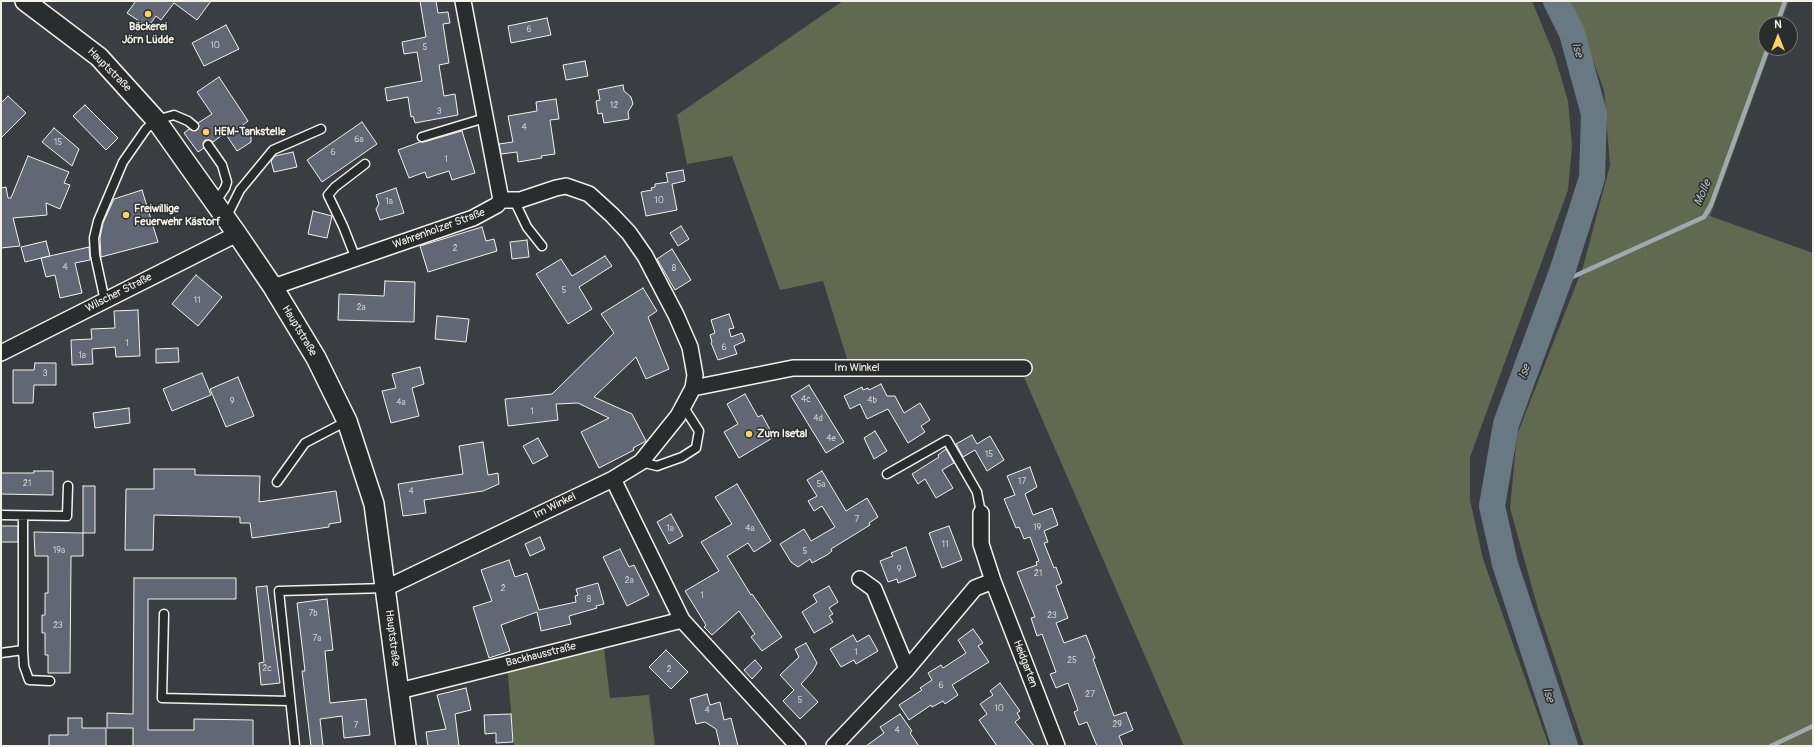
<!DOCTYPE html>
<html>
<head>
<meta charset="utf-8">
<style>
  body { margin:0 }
  #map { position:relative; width:1814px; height:747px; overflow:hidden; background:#3a3e43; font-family:Pangolin,sans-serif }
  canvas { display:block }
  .frame { position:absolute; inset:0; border:2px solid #f4f1e8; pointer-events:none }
  .north { position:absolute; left:1758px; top:16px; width:40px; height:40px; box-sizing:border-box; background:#2a2d2e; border:1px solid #7b7b78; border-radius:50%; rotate:0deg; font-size:11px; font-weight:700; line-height:16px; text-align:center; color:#f4f1e8 }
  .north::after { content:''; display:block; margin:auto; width:14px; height:18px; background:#ffd166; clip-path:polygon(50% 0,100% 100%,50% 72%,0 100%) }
</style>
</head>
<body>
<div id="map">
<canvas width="1814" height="747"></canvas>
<div class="frame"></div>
<div class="north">N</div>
</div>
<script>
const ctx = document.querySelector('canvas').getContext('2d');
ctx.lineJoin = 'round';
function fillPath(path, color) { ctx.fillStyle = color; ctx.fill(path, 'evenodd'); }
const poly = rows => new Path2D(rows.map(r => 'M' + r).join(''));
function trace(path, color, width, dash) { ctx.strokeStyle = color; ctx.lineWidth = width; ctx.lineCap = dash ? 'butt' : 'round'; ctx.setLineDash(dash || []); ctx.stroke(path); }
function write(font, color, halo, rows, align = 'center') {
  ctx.font = font + ' Pangolin,sans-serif'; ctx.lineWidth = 3; ctx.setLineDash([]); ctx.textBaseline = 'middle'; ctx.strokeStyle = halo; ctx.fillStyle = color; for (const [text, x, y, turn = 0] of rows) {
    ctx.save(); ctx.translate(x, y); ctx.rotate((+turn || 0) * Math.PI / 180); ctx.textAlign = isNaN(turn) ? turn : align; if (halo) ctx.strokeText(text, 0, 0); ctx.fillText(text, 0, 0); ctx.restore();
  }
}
fillPath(poly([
  [843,1,1532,1,1555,57,1568,101,1572,146,1568,190,1470,457,1470,500,1483,559,1549,746,1184,746,1017,361,848,362,823,281,780,290,732,156,687,164,677,115],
  [1571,1,1789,1,1780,24,1766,24,1766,48,1771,48,1710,216,1813,253,1813,746,1584,746,1538,609,1510,508,1517,435,1583,267,1610,165,1604,90],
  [603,640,610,698,649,695,655,746,514,746,507,664]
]), '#616a50');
trace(poly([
  [1777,24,1785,1],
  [1557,284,1704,217,1711,205,1768,48],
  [1771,746,1813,726]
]), '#a0a9ac', 4.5);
trace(poly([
  [1556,1,1572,33,1594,114,1592,178,1563,269,1506,424,1492,506,1505,564,1565,746]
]), '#687984', 26);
const building = poly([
  [136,1,211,1,197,20,174,3,161,20,156,16,148,27,127,13,136,1],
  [420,1,436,1,438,13,448,12,450,23,443,24,449,63,439,65,444,96,455,94,458,115,415,123,413,116,411,117,408,97,387,101,385,88,422,81,417,52,404,54,402,42,426,37,420,1],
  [547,18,551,35,511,43,508,26,547,18],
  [226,25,239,49,204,66,192,43,226,25],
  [585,61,588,76,566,80,563,65,585,61],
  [219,77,248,121,243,125,251,137,251,142,237,151,225,133,213,142,210,140,205,140,203,143,204,148,198,152,184,133,189,129,196,131,199,127,198,123,212,114,197,92,219,77],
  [623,85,624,91,631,97,633,104,628,112,629,119,604,123,602,113,598,114,596,101,600,100,598,90,623,85],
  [8,96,26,113,1,138,1,103,8,96],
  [556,99,559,119,550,120,555,154,541,156,542,158,518,162,517,152,501,154,499,144,513,142,508,116,537,111,536,102,556,99],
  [85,105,118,138,106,150,73,116,85,105],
  [362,122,377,144,322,182,307,160,362,122],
  [54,128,79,149,72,166,42,142,54,128],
  [462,131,475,173,452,180,449,171,427,178,425,172,409,178,398,150,420,142,424,142,462,131],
  [293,152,297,167,274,172,271,161,275,156,293,152],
  [28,156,69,172,64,183,70,185,60,209,46,203,47,215,13,218,20,246,1,248,1,188,6,187,8,198,11,198,28,156],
  [683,170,685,181,672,184,677,210,646,216,641,192,652,190,651,188,655,187,655,184,668,182,666,173,683,170],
  [396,188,404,213,380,220,376,209,379,204,376,195,396,188],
  [142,190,158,242,101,257,100,238,103,223,114,199,142,190],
  [313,211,332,216,327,238,308,234,313,211],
  [681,226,689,239,678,246,670,233,681,226],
  [482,227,486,241,494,239,497,251,428,272,420,246,482,227],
  [527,240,529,257,512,259,510,242,527,240],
  [46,241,50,256,25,262,21,247,46,241],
  [89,247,90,260,75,263,82,293,60,298,55,275,46,277,41,258,89,247],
  [672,249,691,280,675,290,657,259,672,249],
  [605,256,612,266,579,287,592,309,568,324,536,274,561,259,572,276,605,256],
  [196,275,222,297,198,326,172,304,196,275],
  [385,281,415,282,414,322,338,320,339,294,384,296,385,281],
  [643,288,657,311,648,317,669,369,646,379,636,357,594,397,632,414,646,441,633,448,634,450,599,468,581,432,609,418,578,403,556,404,558,420,508,426,505,399,552,394,614,333,601,314,643,288],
  [138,310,140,356,116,357,115,347,92,349,93,364,72,365,71,340,92,339,91,329,115,328,114,311,138,310],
  [729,314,734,328,729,329,731,337,742,333,745,341,734,346,737,354,718,360,711,343,712,342,710,335,715,333,711,320,729,314],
  [437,316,469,319,466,342,435,339,437,316],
  [178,348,179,362,156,363,156,349,178,348],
  [35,363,56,363,56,385,34,385,33,403,13,403,13,370,34,370,35,363],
  [420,367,424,384,412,388,419,416,391,423,382,391,396,388,392,374,420,367],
  [202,373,211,395,172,411,163,389,202,373],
  [238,377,254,416,226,427,210,389,238,377],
  [881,384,887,396,895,396,904,413,920,403,930,420,921,426,925,432,908,443,888,409,867,419,860,404,850,409,844,396,862,387,863,390,868,388,869,390,881,384],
  [809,385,844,442,826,453,791,396,809,385],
  [745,394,758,417,762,415,774,437,739,458,724,432,738,424,727,404,745,394],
  [129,408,130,423,95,428,93,413,129,408],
  [875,431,887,451,874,459,864,438,875,431],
  [972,435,977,444,990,436,1004,460,987,471,975,450,963,457,956,444,972,435],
  [538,438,548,456,533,464,523,446,538,438],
  [483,442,488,475,498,473,499,484,483,491,424,500,426,513,403,516,398,484,463,474,459,446,483,442],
  [946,449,954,463,942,470,953,488,936,498,925,479,918,484,912,474,939,457,938,455,946,449],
  [1030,467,1037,487,1025,494,1033,515,1052,508,1058,525,1044,531,1048,542,1044,543,1054,568,1056,567,1062,583,1056,586,1068,618,1056,623,1064,643,1086,635,1095,658,1093,659,1114,716,1126,712,1133,730,1119,736,1123,746,1097,746,1087,722,1079,725,1074,712,1078,710,1068,683,1056,688,1050,674,1056,672,1042,634,1037,636,1031,618,1035,617,1017,572,1037,565,1036,562,1039,561,1030,537,1024,539,1019,527,1016,528,1004,499,1015,495,1007,476,1030,467],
  [154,469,195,469,195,475,260,476,259,502,336,491,341,522,329,524,329,527,252,538,250,523,240,523,240,517,154,515,153,550,125,550,126,489,154,489,154,469],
  [34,471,53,471,53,495,1,494,1,473,34,473,34,471],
  [822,471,846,511,867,498,878,517,869,523,870,525,831,549,832,551,827,555,812,563,810,559,798,567,791,562,780,544,804,529,811,541,835,527,822,506,814,511,808,501,817,496,807,480,822,471],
  [737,484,771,541,754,552,748,543,727,556,751,595,752,594,782,637,762,651,751,637,755,634,739,611,712,635,704,627,706,625,685,591,719,571,701,542,732,524,715,497,737,484],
  [83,486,95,486,95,533,83,533,83,556,71,556,70,673,48,673,48,655,45,655,45,633,42,633,42,615,45,615,45,593,48,593,48,556,35,556,34,532,83,533,83,486],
  [671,514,683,536,669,544,657,522,671,514],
  [1,526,18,526,18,542,1,542,1,526],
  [949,526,962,560,942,568,929,533,949,526],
  [540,537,545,549,530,556,525,544,540,537],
  [906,547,916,576,898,583,897,579,888,582,880,561,893,556,891,553,906,547],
  [620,549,629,567,634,565,649,595,627,606,603,557,620,549],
  [509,560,515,577,527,573,539,610,576,602,575,596,578,595,576,589,598,583,604,604,596,606,597,608,569,616,571,624,541,631,537,612,501,625,510,651,489,658,473,607,492,601,481,570,509,560],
  [134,578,236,578,236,599,148,599,148,730,194,730,194,719,253,720,253,746,133,746,133,728,107,728,107,713,133,714,134,578],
  [267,586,280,683,261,685,259,663,264,662,256,587,267,586],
  [829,586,838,602,829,608,833,614,829,616,833,622,814,633,802,612,817,602,813,595,829,586],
  [327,599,333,650,325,651,330,703,366,699,370,735,344,738,342,716,320,719,323,746,311,746,302,671,305,671,297,603,327,599],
  [973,629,983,643,978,646,989,662,952,685,958,695,945,704,943,701,932,707,931,705,909,720,899,705,922,690,920,688,932,680,928,673,941,665,943,668,966,653,958,640,973,629],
  [853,635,857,642,869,635,878,651,856,664,854,660,841,667,830,649,853,635],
  [806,643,817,663,812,672,801,684,818,702,800,719,783,701,794,690,780,675,799,657,795,649,806,643],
  [666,650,688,672,671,689,649,667,666,650],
  [755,660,762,668,752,679,744,670,755,660],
  [1000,683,1020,711,1017,713,1020,718,1015,722,1034,746,997,746,979,720,987,714,980,704,993,695,990,691,1000,683],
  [466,688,471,710,455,714,459,746,428,746,426,732,446,729,437,695,466,688],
  [707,694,710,705,720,702,724,720,731,718,738,746,720,746,716,729,705,722,696,724,690,699,707,694],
  [511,714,513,742,496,743,496,733,485,734,484,715,511,714],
  [900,714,912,731,910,733,919,746,866,746,884,733,880,727,900,714],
  [68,718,82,718,82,728,106,728,106,746,49,746,49,735,68,735,68,718]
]);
fillPath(building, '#616775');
trace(building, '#f4f1e8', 1);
const service = poly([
  [422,137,485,118],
  [208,145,222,165,227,182,225,188,215,203],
  [514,200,527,227,542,246],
  [226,218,240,190,273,150,321,129],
  [356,259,343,226,328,195,335,187,365,164],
  [105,301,95,255,94,238,98,221,123,162,146,129,156,120,174,115,188,121,194,126],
  [641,462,657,466,682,457,696,448,699,431,683,406],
  [887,474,947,440,977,492,981,513],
  [277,482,305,443,347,421],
  [1,515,67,516,68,486],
  [164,614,162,698,290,701],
  [23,650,24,666,29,680,50,681],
  [1,653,23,650,23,516],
  [295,746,279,591,386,588]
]);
const minor = poly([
  [463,1,501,200],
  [273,287,473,218,497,205,501,200],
  [1,353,237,234],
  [693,388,793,368,1024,368],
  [613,479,682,620,798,746],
  [981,513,981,544,993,581,1057,746],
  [860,579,874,589,907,669],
  [386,588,613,479,641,462,678,416,693,388,695,375,690,347,676,315,645,256,629,233,612,215,589,194,566,186,556,188,520,200,501,200],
  [399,691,682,620],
  [834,746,907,669,975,588,993,581]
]);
const tertiary = poly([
  [25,1,99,57,156,120,237,234,273,287,316,358,347,421,374,504,406,746]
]);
trace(service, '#f4f1e8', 11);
trace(minor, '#f4f1e8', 18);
trace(tertiary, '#f4f1e8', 22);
trace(service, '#2a2d2e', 8);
trace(minor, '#2a2d2e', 15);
trace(tertiary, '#2a2d2e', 19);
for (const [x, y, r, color] of [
  [148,14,4,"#ffd166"],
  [206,132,4,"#ffd166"],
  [126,215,4,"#ffd166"],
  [749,434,4,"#ffd166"]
]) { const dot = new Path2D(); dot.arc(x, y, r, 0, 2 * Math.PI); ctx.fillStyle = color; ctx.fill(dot); trace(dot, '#2a2d2e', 1.5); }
write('9px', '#cfcecb', null, [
  ["6",529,30],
  ["10",215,46],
  ["5",425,48],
  ["12",614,106],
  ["3",439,112],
  ["4",524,128],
  ["6a",359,140],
  ["15",58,143],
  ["6",333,153],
  ["1",446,160],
  ["10",659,201],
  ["1a",389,202],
  ["2",455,249],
  ["4",65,268],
  ["8",674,269],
  ["5",564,291],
  ["11",197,301],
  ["2a",361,308],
  ["1",127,344],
  ["6",724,348],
  ["1a",82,356],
  ["3",45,374],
  ["4c",806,400],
  ["4b",872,401],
  ["9",232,402],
  ["4a",401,403],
  ["1",532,412],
  ["4d",818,419],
  ["4e",831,439],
  ["15",989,455],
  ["17",1022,482],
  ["21",27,484],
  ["5a",821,485],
  ["4",411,492],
  ["7",857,520],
  ["19",1037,528],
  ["1a",670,529],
  ["4a",750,529],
  ["11",945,545],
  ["19a",59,551],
  ["5",805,552],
  ["9",899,570],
  ["21",1038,574],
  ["2a",629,581],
  ["2",503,589],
  ["1",702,596],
  ["8",589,600],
  ["7b",313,614],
  ["23",1052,616],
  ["23",58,626],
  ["7a",317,639],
  ["1",856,653],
  ["25",1072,661],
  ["2c",267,669],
  ["2",669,670],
  ["6",941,686],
  ["27",1090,695],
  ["5",800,701],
  ["10",999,709],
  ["4",707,711],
  ["29",1117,725],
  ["7",356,726],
  ["4",897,731]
]);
write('bold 11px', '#f4f1e8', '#2a2d2e', [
  ["Bäckerei",148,27,"center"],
  ["Jörn Lüdde",148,40,"center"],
  ["HEM-Tankstelle",214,132],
  ["Freiwillige",134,209],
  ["Feuerwehr Kästorf",134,222],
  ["Zum Isetal",757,434]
], 'left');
write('11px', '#f4f1e8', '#2a2d2e', [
  ["Hauptstraße",109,70,45],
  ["Wahrenholzer Straße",439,229,-20],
  ["Wilscher Straße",119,293,-27],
  ["Hauptstraße",299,331,59],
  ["Im Winkel",857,368],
  ["Im Winkel",555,506,-26],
  ["Hauptstraße",392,638,83],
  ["Backhausstraße",541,655,-14],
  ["Heidgarten",1025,664,69]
]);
write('italic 12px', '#aeb5b6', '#2a2d2e', [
  ["Ise",1577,50,74],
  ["Molle",1703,193,-67],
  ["Ise",1525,372,-70],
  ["Ise",1548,695,72]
]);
</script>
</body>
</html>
